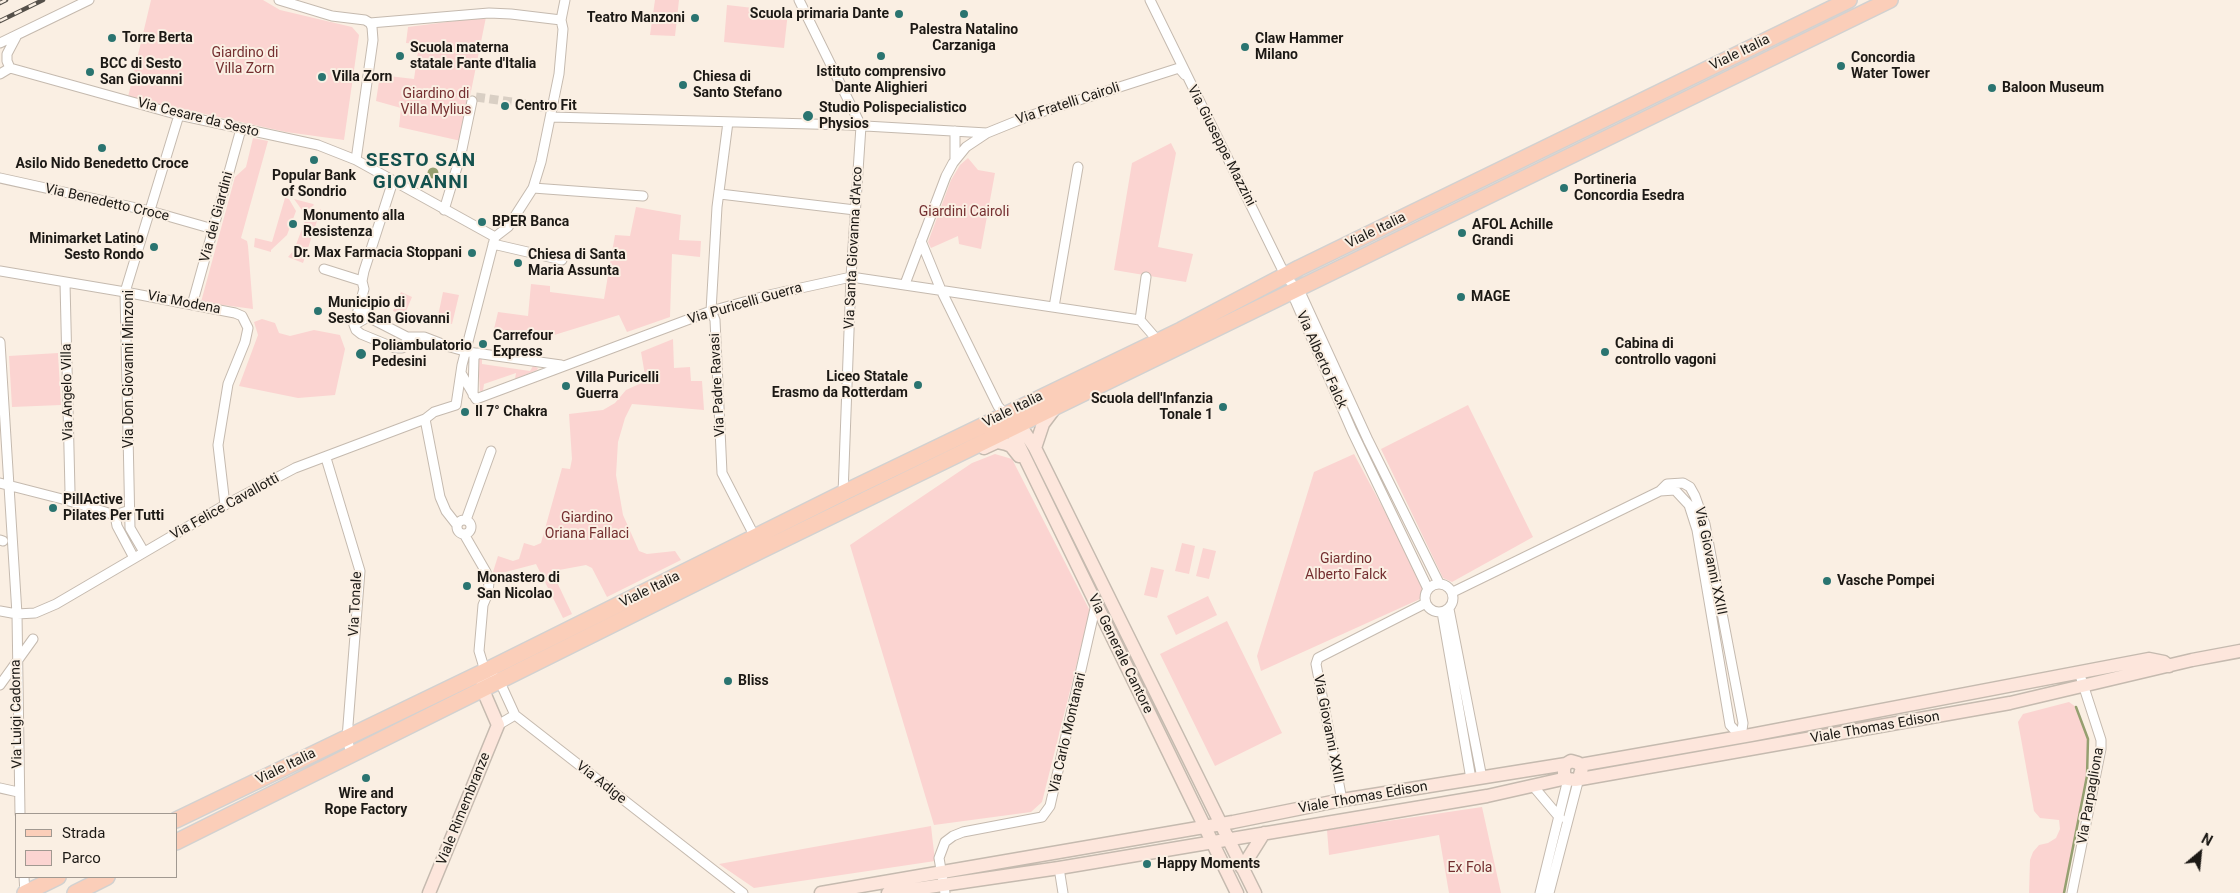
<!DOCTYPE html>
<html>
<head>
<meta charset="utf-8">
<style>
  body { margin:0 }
  #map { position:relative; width:2240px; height:893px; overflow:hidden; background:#faefe3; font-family:Roboto,sans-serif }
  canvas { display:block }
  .legend { position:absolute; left:15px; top:813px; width:162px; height:65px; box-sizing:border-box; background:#faefe3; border:1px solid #a19991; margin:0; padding:6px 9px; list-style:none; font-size:15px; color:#1c1915 }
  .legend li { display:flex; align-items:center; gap:10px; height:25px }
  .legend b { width:25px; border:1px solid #a19991 }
  .north { position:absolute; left:2175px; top:828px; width:50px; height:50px; -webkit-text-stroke:4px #faefe3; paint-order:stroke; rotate:28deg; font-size:14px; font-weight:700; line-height:20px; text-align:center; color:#1c1915 }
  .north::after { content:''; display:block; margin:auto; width:18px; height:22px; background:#1c1915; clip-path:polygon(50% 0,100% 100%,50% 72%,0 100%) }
</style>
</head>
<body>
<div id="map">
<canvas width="2240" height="893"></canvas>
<ul class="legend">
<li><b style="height:6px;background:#fbceb9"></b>Strada</li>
<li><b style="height:14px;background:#fbd4d1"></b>Parco</li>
</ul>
<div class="north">N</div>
</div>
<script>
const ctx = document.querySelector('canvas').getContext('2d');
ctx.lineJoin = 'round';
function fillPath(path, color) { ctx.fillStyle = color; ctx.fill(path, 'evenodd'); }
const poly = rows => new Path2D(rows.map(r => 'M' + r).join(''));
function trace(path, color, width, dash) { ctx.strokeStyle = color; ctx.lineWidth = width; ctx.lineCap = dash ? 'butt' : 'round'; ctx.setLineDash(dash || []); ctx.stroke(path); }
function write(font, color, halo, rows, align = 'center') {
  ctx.font = font + ' Roboto,sans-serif'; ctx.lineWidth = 4; ctx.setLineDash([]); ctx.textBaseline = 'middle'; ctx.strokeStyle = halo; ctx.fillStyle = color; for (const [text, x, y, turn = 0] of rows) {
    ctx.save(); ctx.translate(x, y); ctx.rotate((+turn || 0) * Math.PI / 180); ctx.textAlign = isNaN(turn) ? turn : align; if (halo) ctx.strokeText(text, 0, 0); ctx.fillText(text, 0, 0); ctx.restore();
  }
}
fillPath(poly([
  [151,0,263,0,280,10,352,27,359,35,344,140,286,132,128,97],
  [655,0,679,0,675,36,650,35],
  [727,5,788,12,784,48,724,42],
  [486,17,461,141,399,127,401,108,376,101,380,75,414,79,419,44,406,43,408,27],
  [253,138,268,141,241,238,247,241,248,246,253,309,201,302,235,177,246,167],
  [1171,143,1176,153,1158,247,1193,254,1186,282,1114,270,1132,163],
  [968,158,978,170,995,173,981,249,959,244,958,236,931,248,928,242,951,180,960,165],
  [285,198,289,199,296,211,287,235,271,250,271,252,254,247,255,238,272,242],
  [294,199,313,204,314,205,304,213],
  [636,207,681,215,679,240,701,241,700,257,672,254,670,317,627,332,619,315,551,336,494,329,498,312,528,316,531,284,550,286,550,292,604,299,615,235,630,236],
  [321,209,303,263,288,257,294,250,305,221],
  [401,292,412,297,404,316,393,311],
  [443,292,459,295,452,324,437,321],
  [262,319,275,323,279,333,290,336,314,330,340,335,345,349,335,395,298,398,239,386,258,335,254,322],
  [673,339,674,368,690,367,691,381,702,381,704,410,632,404,625,418,618,442,616,475,623,515,639,551,647,554,675,551,681,560,607,597,592,568,586,565,559,570,555,575,556,580,572,614,563,618,536,564,498,574,493,572,498,556,513,561,519,559,524,543,534,546,541,543,562,468,570,469,572,459,569,414,603,410,615,403,626,390,646,381,641,352],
  [58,353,61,405,12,407,9,356],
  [478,359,482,359,482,364,530,371,533,366,538,368,537,370,515,379,516,373,484,384,483,391,480,391],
  [1468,405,1533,537,1452,582,1443,578,1381,449],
  [995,454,1012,459,1090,611,1042,802,1031,812,934,825,850,545,972,463],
  [1354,454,1424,585,1420,599,1261,671,1257,656,1314,472],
  [1182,543,1195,546,1189,574,1175,571],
  [1203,548,1216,551,1209,579,1196,576],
  [1151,567,1164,570,1157,598,1144,595],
  [1208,596,1217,615,1176,635,1167,616],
  [1227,621,1282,733,1215,766,1160,654],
  [2069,702,2076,707,2088,739,2087,776,2064,893,2029,893,2030,860,2033,852,2039,845,2048,843,2056,838,2060,829,2059,820,2040,818,2034,811,2018,722,2023,714],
  [1482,807,1501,893,1449,893,1439,835,1329,855,1327,830],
  [931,826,935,861,754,888,719,864]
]), '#fbd4d1');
fillPath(poly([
  '427.5 173a5.5 5.5 0 1 1 11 0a5.5 5.5 0 1 1-11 0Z'
]), '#959f70');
trace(poly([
  [2064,893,2087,776,2088,739,2076,707]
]), '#959f70', 2.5);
trace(poly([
  [476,97,540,106]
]), '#d9cfc4', 9, [9, 4.5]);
const street = poly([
  [279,0,332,16,365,20,370,23,489,13,511,14,561,20],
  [799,0,861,126,851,277,843,494],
  [1150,0,1285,275,1302,296,1368,440,1439,583],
  [0,43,89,0],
  [10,68,7,61,7,54,16,37],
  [0,74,10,68,179,115,318,145,356,160,495,237],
  [540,106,553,107],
  [551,117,848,125,987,133],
  [728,122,717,207,711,311,715,320,722,473,756,539],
  [955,131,955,159],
  [356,160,373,40,372,27,370,23],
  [0,178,150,211,213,229],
  [533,188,643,196],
  [720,194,855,210],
  [444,210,461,154,472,101],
  [495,237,508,227,533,188,541,162,559,74,563,29,561,20,565,0],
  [921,241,941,290,998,406,1005,414],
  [493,244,562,260],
  [324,269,362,281],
  [0,271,125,292,235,313,242,316,248,328,245,342,228,384,218,445,225,505],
  [65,283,70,491,66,500],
  [905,284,946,176,953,163,966,147,987,133,1029,116,1179,68,1185,75],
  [1296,290,1295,300,1352,431,1428,589],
  [361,301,368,317,407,337,406,345,402,348,395,348,361,334,356,330,354,325,368,317],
  [192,305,241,129],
  [1054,307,1078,167],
  [1140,320,1146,277],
  [354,325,364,289,362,281,364,271,393,181],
  [407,337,424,337,450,347,468,352,561,365],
  [0,342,17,614,20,814],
  [461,373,476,399,711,311,769,295,851,277,1140,320,1153,335,1158,346],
  [473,395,474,357,478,353],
  [425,419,440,497,446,511,457,525],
  [326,458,360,571,347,738,351,754],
  [0,483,66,500,115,515],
  [1660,491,1675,490,1689,505,1697,530,1730,725,1741,737],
  [130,510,115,515,117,526,134,558],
  '457 527a7 7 0 1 1 14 0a7 7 0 1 1-14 0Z',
  [466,520,491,451],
  [464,534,486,572,489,582,488,593,483,605,479,651,485,671,499,680,515,715,743,893],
  [0,540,3,541],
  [144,552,130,528,125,292,179,115],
  '1425 598a14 14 0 1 1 28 0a14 14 0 1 1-28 0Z',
  [1453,592,1660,491,1667,484,1683,483,1690,487,1695,496,1705,524,1743,723,1741,737],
  [1449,609,1482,778],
  [0,611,17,614,35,613,56,604,225,505,295,468,425,419,434,412,456,405,462,365,495,237],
  [1442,612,1471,779],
  [0,685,33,639],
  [498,725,515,715],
  [1533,786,1560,818],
  [0,788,18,792],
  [1342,800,1316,664,1318,658,1426,603],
  [1059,868,1063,893],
  [24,877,25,893],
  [945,893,939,858,945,842,953,836,963,832,1042,817,1050,806,1096,604],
  [1540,893,1568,779],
  [1549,893,1579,778],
  [2072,893,2101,749,2101,740,2079,672]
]);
const secondary = poly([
  [1013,420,1020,425,1035,448,1255,893],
  [1007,421,1237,893],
  [984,448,997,442,1006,444,1011,446,1019,456],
  [1035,448,1043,424,1055,408],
  [1566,764,1564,768,1564,775,1568,779,1575,780,2010,703,2192,660,2240,651],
  [1580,765,1751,735,2149,659,2164,662,2169,666],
  [1242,868,1264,833],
  [429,893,498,725,482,688,485,671],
  [821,893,1233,822,1342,800,1566,764,1571,761,1578,763,1582,768,1579,778],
  [888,893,1059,868,1487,796,1567,778]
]);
const primary = poly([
  [176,820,485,671,843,493,1181,330,1299,268,1849,0],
  [176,842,762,550,1890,0],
  [25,893,58,877],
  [75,893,107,877]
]);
trace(street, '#c5baaf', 11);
trace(secondary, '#c5baaf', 15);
trace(primary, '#d2d1d0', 18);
trace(street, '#fff', 9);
trace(secondary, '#fde6dc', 12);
trace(primary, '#fbceb9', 15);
const rail = poly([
  [0,3,6,0],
  [0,21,43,0]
]);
trace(rail, '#55504a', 4.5);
trace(rail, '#faefe3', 2.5, [8]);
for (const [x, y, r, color] of [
  [899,14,5,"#2a7470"],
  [964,14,5,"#2a7470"],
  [695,18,5,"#2a7470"],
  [112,38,5,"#2a7470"],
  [1245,47,5,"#2a7470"],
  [400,56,5,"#2a7470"],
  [881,56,5,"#2a7470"],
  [1841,66,5,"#2a7470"],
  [90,72,5,"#2a7470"],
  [322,77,5,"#2a7470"],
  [683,85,5,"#2a7470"],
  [1992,88,5,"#2a7470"],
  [505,106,5,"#2a7470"],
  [808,116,6,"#2a7470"],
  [102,148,5,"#2a7470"],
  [314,160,5,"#2a7470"],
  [1564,188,5,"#2a7470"],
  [482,222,5,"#2a7470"],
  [293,224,5,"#2a7470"],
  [1462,233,5,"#2a7470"],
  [154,247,5,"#2a7470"],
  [472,253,5,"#2a7470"],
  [518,263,5,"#2a7470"],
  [1461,297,5,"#2a7470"],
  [318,311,5,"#2a7470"],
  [483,344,5,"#2a7470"],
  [1605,352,5,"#2a7470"],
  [361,354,6,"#2a7470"],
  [918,385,5,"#2a7470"],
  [566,386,5,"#2a7470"],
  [1223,407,5,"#2a7470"],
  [465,412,5,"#2a7470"],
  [53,508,5,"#2a7470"],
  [1827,581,5,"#2a7470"],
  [467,586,5,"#2a7470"],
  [728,681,5,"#2a7470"],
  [366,778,5,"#2a7470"],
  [1147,864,5,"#2a7470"]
]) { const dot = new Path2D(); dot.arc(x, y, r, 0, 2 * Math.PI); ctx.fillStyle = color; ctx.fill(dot); trace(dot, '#faefe3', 2); }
write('bold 14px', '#1c1915', '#faefe3', [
  ["Scuola primaria Dante",889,14,"right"],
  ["Teatro Manzoni",685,18,"right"],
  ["Palestra Natalino",964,30,"center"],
  ["Carzaniga",964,46,"center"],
  ["Torre Berta",122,38],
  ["Claw Hammer",1255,39],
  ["Milano",1255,55],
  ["Scuola materna",410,48],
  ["statale Fante d'Italia",410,64],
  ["Concordia",1851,58],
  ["Water Tower",1851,74],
  ["BCC di Sesto",100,64],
  ["San Giovanni",100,80],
  ["Istituto comprensivo",881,72,"center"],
  ["Dante Alighieri",881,88,"center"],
  ["Villa Zorn",332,77],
  ["Chiesa di",693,77],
  ["Santo Stefano",693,93],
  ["Baloon Museum",2002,88],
  ["Centro Fit",515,106],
  ["Studio Polispecialistico",819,108],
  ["Physios",819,124],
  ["Asilo Nido Benedetto Croce",102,164,"center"],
  ["Popular Bank",314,176,"center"],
  ["of Sondrio",314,192,"center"],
  ["Portineria",1574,180],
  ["Concordia Esedra",1574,196],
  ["Monumento alla",303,216],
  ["Resistenza",303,232],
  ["BPER Banca",492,222],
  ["AFOL Achille",1472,225],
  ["Grandi",1472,241],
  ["Minimarket Latino",144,239,"right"],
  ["Sesto Rondo",144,255,"right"],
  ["Dr. Max Farmacia Stoppani",462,253,"right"],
  ["Chiesa di Santa",528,255],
  ["Maria Assunta",528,271],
  ["MAGE",1471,297],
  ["Municipio di",328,303],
  ["Sesto San Giovanni",328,319],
  ["Carrefour",493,336],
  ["Express",493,352],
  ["Cabina di",1615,344],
  ["controllo vagoni",1615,360],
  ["Poliambulatorio",372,346],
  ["Pedesini",372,362],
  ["Liceo Statale",908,377,"right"],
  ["Erasmo da Rotterdam",908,393,"right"],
  ["Villa Puricelli",576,378],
  ["Guerra",576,394],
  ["Scuola dell'Infanzia",1213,399,"right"],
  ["Tonale 1",1213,415,"right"],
  ["Il 7° Chakra",475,412],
  ["PillActive",63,500],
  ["Pilates Per Tutti",63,516],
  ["Monastero di",477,578],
  ["San Nicolao",477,594],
  ["Vasche Pompei",1837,581],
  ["Bliss",738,681],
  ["Wire and",366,794,"center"],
  ["Rope Factory",366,810,"center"],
  ["Happy Moments",1157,864]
], 'left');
write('14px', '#742f30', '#faefe3', [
  ["Giardino di",245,53],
  ["Villa Zorn",245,69],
  ["Giardino di",436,94],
  ["Villa Mylius",436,110],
  ["Giardini Cairoli",964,212],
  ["Giardino",587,518],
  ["Oriana Fallaci",587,534],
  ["Giardino",1346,559],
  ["Alberto Falck",1346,575],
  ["Ex Fola",1470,868]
]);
write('14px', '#1c1915', '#faefe3', [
  ["Viale Italia",1740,53,-26],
  ["Via Fratelli Cairoli",1068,104,-18],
  ["Via Cesare da Sesto",198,118,14],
  ["Via Giuseppe Mazzini",1221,146,63],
  ["Via Benedetto Croce",107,203,13],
  ["Via dei Giardini",217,217,-75],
  ["Viale Italia",1376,231,-26],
  ["Via Santa Giovanna d'Arco",854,248,-87],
  ["Via Modena",184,303,11],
  ["Via Puricelli Guerra",745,304,-16],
  ["Via Alberto Falck",1321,360,66],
  ["Via Don Giovanni Minzoni",129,369,-90],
  ["Via Padre Ravasi",718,385,-93],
  ["Via Angelo Villa",68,392,-91],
  ["Viale Italia",1013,410,-26],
  ["Via Felice Cavallotti",225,507,-29],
  ["Via Giovanni XXIII",1710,561,78],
  ["Viale Italia",650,590,-26],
  ["Via Tonale",356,604,-87],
  ["Via Generale Cantore",1120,654,64],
  ["Via Luigi Cadorna",17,714,-91],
  ["Viale Thomas Edison",1875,728,-10],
  ["Via Giovanni XXIII",1328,729,79],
  ["Via Carlo Montanari",1068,733,-77],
  ["Viale Italia",286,767,-26],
  ["Via Adige",601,783,38],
  ["Via Parpagliona",2091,796,-80],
  ["Viale Thomas Edison",1363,798,-10],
  ["Viale Rimembranze",464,809,-68]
]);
ctx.letterSpacing = '1px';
write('bold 19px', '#14514e', '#faefe3', [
  ["SESTO SAN",421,161],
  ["GIOVANNI",421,183]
]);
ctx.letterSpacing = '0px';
</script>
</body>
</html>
